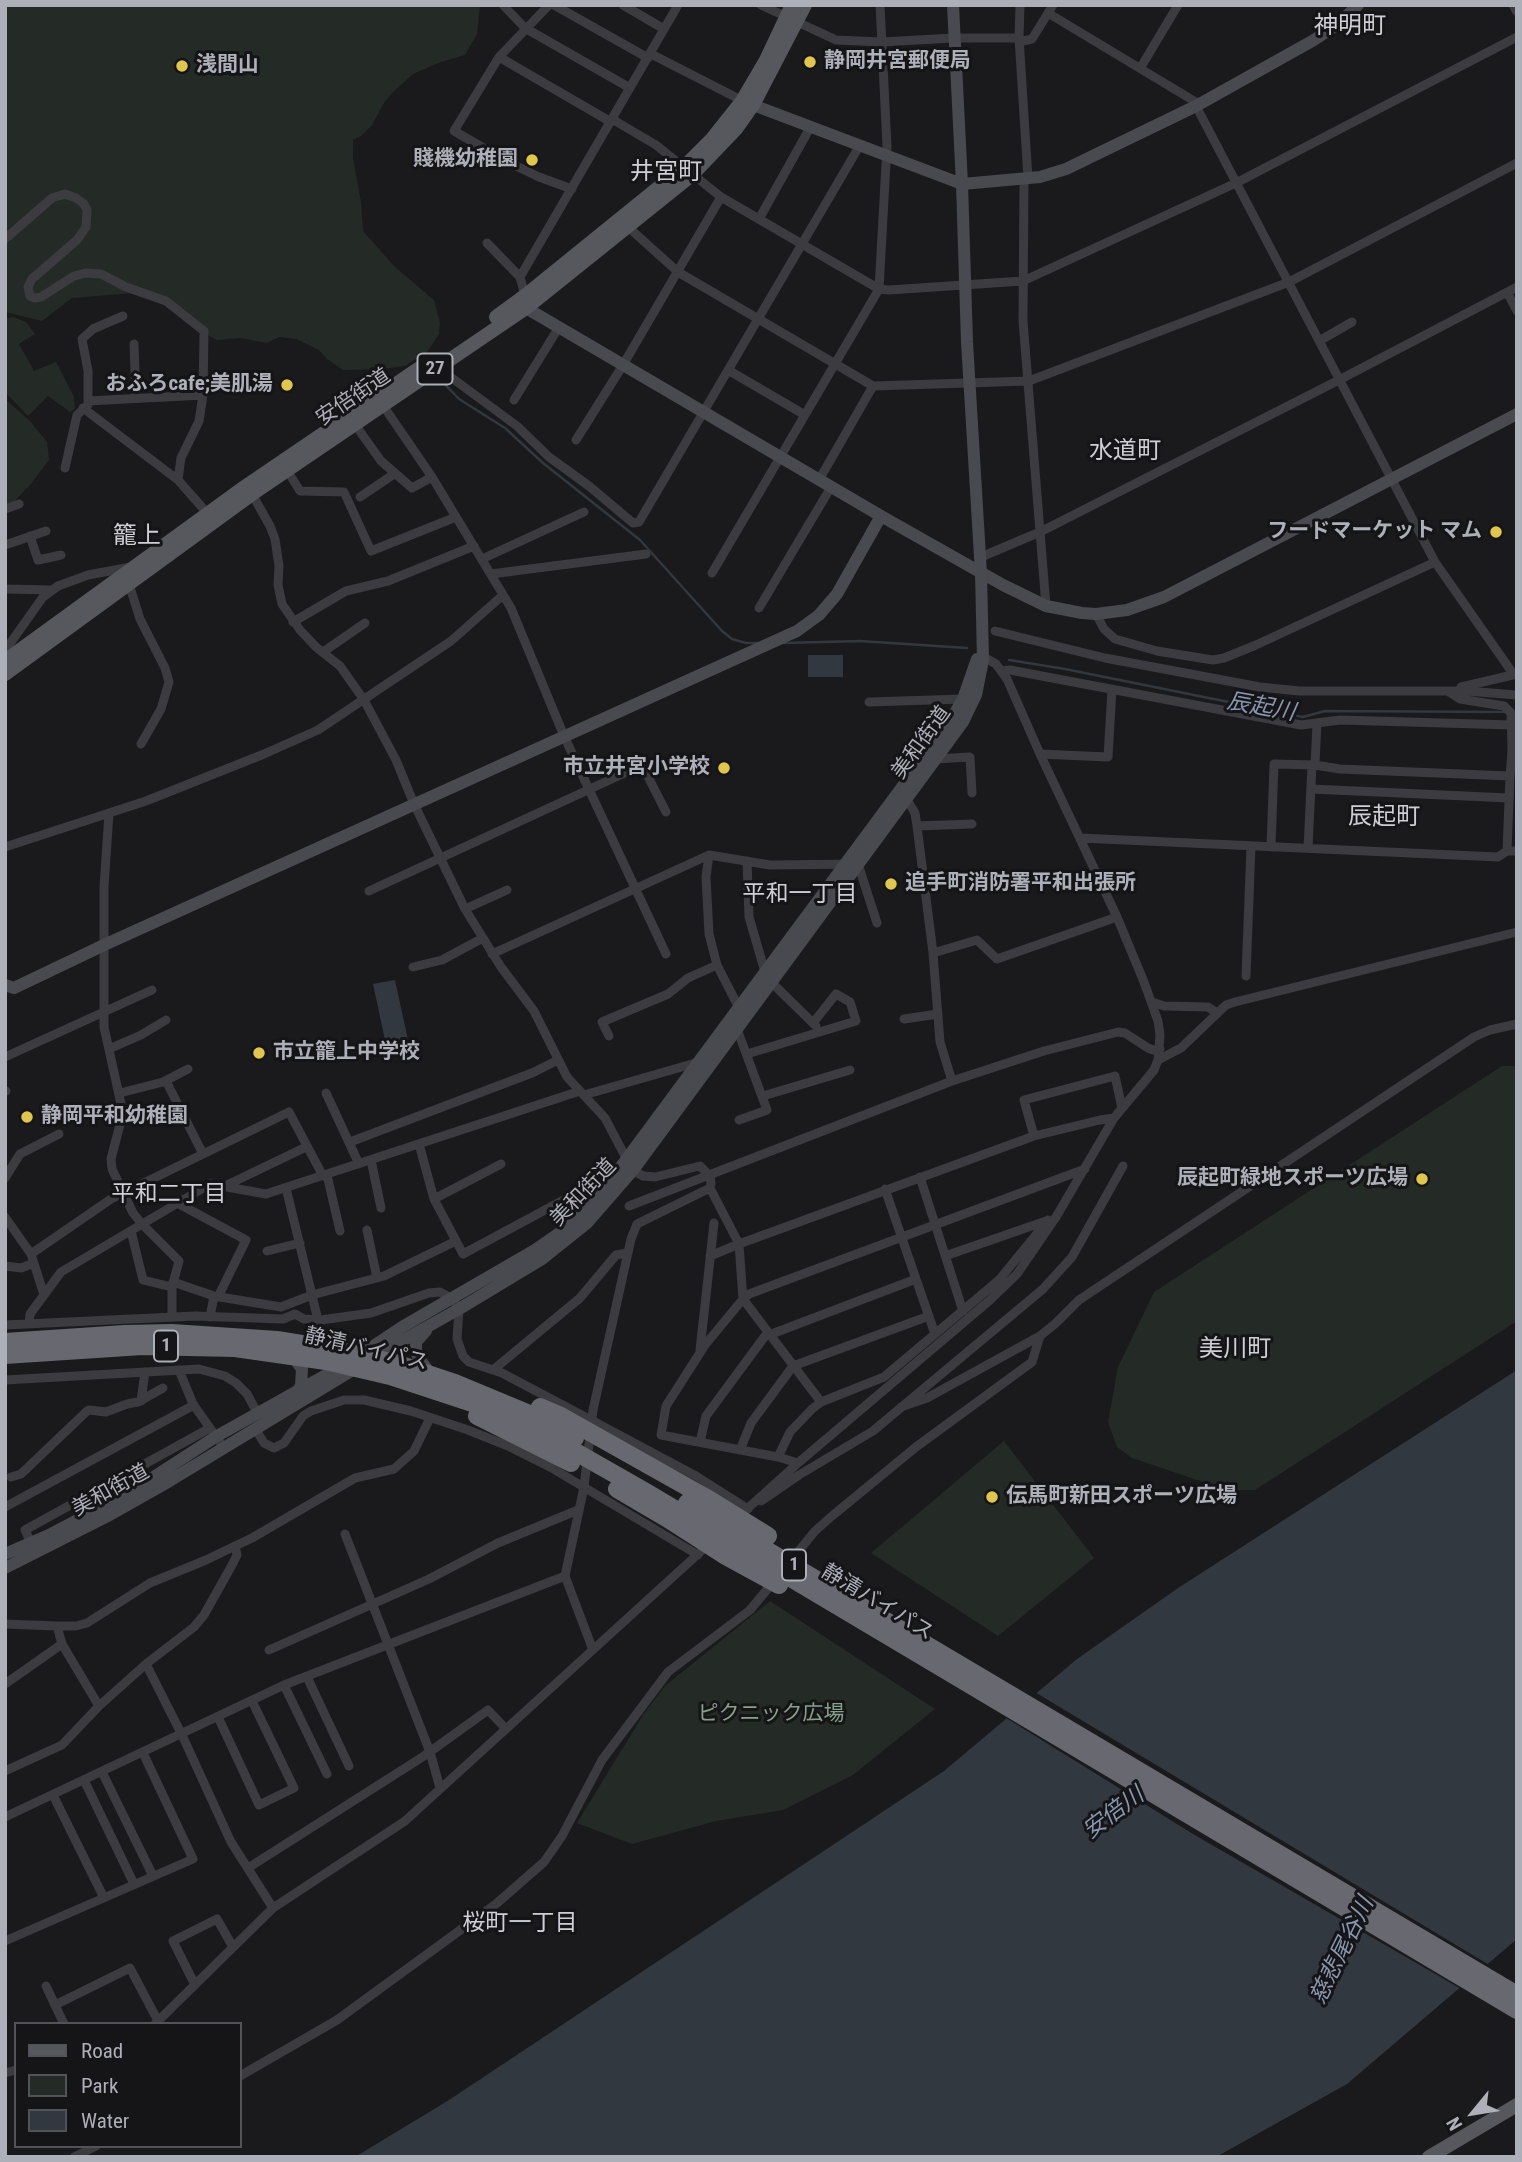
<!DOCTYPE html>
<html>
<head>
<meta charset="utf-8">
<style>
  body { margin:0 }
  #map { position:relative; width:1522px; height:2162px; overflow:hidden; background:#1a191b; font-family:"Roboto Condensed",sans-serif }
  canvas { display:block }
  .frame { position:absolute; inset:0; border:7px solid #adafb9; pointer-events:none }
  .legend { position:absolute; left:14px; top:2022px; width:228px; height:126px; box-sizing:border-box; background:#151416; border:2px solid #525257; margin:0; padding:9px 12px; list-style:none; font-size:21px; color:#adafb9 }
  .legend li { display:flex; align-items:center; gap:14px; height:35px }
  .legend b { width:35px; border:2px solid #525257 }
  .north { position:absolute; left:1438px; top:2078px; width:70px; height:70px; -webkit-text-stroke:5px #151416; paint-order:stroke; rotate:240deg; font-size:19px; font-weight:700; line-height:28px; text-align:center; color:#adafb9 }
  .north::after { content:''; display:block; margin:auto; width:24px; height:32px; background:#adafb9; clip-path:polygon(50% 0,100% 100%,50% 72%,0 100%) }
</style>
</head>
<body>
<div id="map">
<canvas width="1522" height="2162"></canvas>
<div class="frame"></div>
<ul class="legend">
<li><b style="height:9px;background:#57575e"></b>Road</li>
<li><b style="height:19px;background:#242b26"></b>Park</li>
<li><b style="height:19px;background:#323840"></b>Water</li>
</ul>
<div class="north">N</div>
</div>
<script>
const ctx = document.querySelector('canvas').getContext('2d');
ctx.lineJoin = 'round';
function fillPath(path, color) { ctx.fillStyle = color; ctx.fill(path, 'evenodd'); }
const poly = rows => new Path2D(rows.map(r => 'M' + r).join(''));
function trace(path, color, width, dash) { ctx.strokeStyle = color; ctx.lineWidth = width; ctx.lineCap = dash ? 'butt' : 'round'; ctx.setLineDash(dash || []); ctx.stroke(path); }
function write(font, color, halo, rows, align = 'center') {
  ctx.font = font + ' "Roboto Condensed","Noto Sans JP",sans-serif'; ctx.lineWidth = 6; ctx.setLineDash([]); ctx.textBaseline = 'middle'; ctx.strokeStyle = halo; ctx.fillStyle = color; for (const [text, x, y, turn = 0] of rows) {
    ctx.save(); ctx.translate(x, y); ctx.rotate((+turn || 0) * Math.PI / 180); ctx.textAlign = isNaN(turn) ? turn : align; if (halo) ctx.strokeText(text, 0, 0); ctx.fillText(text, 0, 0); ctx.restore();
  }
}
fillPath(poly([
  [5,5,480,5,477,34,465,55,438,63,413,74,393,92,384,103,372,125,361,136,353,140,353,158,361,202,363,231,395,267,434,300,440,323,439,334,427,352,405,366,382,369,343,370,327,359,319,350,296,339,279,337,267,343,240,338,217,340,198,330,161,303,134,293,72,298,42,321,5,312],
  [13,317,26,322,35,334,19,344,34,371,56,362,74,397,75,409,70,412,48,396,28,416,5,392,5,319],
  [5,399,30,421,47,442,49,460,30,485,5,511],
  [1502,1066,1517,1066,1517,1321,1255,1490,1227,1490,1132,1458,1117,1447,1108,1422,1118,1367,1154,1292],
  [1004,1441,1094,1558,998,1636,871,1553],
  [770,1601,935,1709,853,1775,783,1810,716,1821,632,1844,577,1823,643,1715,665,1686]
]), '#242b26');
fillPath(poly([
  [808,655,843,655,843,677,808,677],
  [395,980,410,1049,388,1054,373,984],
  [1517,1370,1517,1939,1347,2084,1216,2157,355,2157,449,2100,944,1771,1077,1659,1178,1588]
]), '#323840');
fillPath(poly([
  [1033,1691,1491,1966,1463,1990,1193,1834,1003,1716]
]), '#1a191b');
trace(poly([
  [437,376,459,399,505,428,543,463,640,540,722,631,732,639,746,643,758,643],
  [783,643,860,641,967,648],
  [1009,660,1065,669,1303,717,1325,711,1507,712]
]), '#323840', 2.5);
trace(poly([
  [503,5,525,28,630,88],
  [549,5,499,57,454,131,508,162,539,177,572,189],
  [554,5,648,58],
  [623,5,664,29],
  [761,5,836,40,882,42,953,38,1019,38],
  [1020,5,1019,38,1028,178],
  [1513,5,1517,12],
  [1048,13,1199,104],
  [1019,42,1032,39,1053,5],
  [651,54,745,102],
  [499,57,611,122],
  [1141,67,1178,5],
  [1196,106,1435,562,1514,675],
  [612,119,656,145,721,197,879,289,889,290,1023,281,1236,183,1517,37],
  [1024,178,1023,321,1046,606],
  [759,219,811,126],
  [628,227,678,272,873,386,1029,381,1289,282,1517,163],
  [5,239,52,198,65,194,76,198,84,204,87,210,86,227,77,240,32,279,28,287,30,296,35,298,41,297,74,276,86,273,101,274,126,287,166,301,204,331,203,395,199,421,181,458,178,480,208,514],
  [487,243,520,277],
  [1507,292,1517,311],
  [526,299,520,277,678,5],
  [1319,341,1352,322],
  [134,344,136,398],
  [728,370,805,415],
  [452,378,517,426,549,457,589,486,633,523,639,522,860,145],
  [514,400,559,327],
  [88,401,203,395],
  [382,404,432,477,511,608,564,736,666,954],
  [83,408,178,480],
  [354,423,381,461,412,488,432,477],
  [576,440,623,365,721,197],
  [65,468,77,415,88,405,88,371,82,339,93,329,123,316],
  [287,470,300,491,344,492,371,551,456,517],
  [819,480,873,386],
  [252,494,270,526,275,539,279,566,278,585,282,604,300,630,316,647,340,666,364,700,396,760,414,804,465,909,501,967,534,1011,567,1077,605,1118,626,1158,636,1172,643,1176,655,1177,700,1166,710,1176,711,1183,710,1188,637,1224,631,1239,593,1410,584,1487,565,1576,593,1650],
  [360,497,394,474],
  [5,509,19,504],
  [30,536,38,560,61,555],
  [5,545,46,531],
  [981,557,1040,532,1339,380,1517,287],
  [482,559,584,512],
  [712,573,879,289,887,146,880,5],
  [491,574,646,554],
  [129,584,140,619,165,668,169,682,161,709,141,744],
  [5,589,53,590],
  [759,608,831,487],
  [1096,614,1104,629,1115,639,1157,651,1213,660,1224,658,1256,645,1435,562],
  [293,622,346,591,388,581,474,546],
  [995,631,1105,658,1260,687,1299,691,1466,691,1517,695],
  [323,652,365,623],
  [5,654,9,645,43,597,58,586,88,575,131,567],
  [1002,671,1010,670,1301,725,1340,720,1512,725],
  [1461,687,1517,674],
  [1449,692,1460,699,1504,706,1511,713,1512,750],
  [869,702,963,699],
  [1040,754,1108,757,1112,689],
  [935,759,970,757,972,793],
  [1315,765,1317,723],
  [1311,789,1509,798],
  [906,798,915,813,917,826,933,953,940,1042,952,1081],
  [109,813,104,887,104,1027,123,1113,111,1159,112,1169,133,1213,142,1224,179,1261,172,1287,172,1317],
  [917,826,972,824],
  [1080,838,1498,857,1507,851,1517,851],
  [5,847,146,801,264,754,318,730,451,641,503,595],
  [1271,847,1274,764,1315,765,1340,769,1510,776,1512,750,1517,750],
  [1308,848,1312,765],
  [1507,851,1510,776],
  [709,855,706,877,709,934,717,965,739,1008],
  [747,861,749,917,765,972],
  [369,891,642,765,666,812],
  [465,909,507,890],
  [933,953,977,940,997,959,1117,917],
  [492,954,709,855,770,865,858,864,877,923],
  [413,967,442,960,483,938],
  [1246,976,1251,846],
  [771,982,816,1026],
  [1152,1002,1164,1006,1208,1007,1217,1013],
  [904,1019,938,1014],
  [737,1029,767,1110,739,1120],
  [609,1036,602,1022,668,994,688,978,717,965],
  [109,1049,141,1035,166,1020],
  [747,1054,856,1021,850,1002,836,994,813,1023],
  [5,1057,152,990],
  [1158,1060,1181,1048,1226,1005,1235,1002,1517,932],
  [166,1081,203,1154],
  [5,1091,6,1091],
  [120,1093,163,1082,188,1069],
  [326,1093,359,1164],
  [584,1095,699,1062],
  [763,1096,850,1070],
  [1034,1136,1024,1100,1115,1076,1122,1108],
  [350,1142,532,1073,558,1060],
  [419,1144,434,1199,463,1254,586,1188,599,1194],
  [371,1160,381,1208],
  [327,1175,340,1231],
  [920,1177,963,1311],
  [5,1178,20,1154,59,1134],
  [225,1186,306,1147],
  [286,1188,318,1320],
  [710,1188,739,1244,710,1256],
  [885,1189,935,1334],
  [434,1199,501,1164],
  [179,1204,246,1240,218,1297],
  [629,1206,952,1081,1044,1051,1118,1032,1125,1033,1148,1048,1153,1050,1160,1049],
  [5,1217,31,1254,44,1295],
  [367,1230,377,1278],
  [131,1231,143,1280,172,1287],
  [267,1251,300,1243],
  [31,1254,111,1199,289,1112,323,1176],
  [945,1256,1046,1221],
  [5,1266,21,1268,34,1263],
  [173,1282,214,1296,281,1307,312,1295,384,1276,456,1241],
  [210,1317,214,1296],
  [29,1324,30,1314,61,1272,210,1184,266,1194,580,1091],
  [5,1325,195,1316,283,1319,295,1314,304,1319,321,1320,371,1313,429,1293,440,1292,453,1299,459,1309,457,1339,463,1356,469,1362,502,1373,591,1420,696,1476,748,1509],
  [769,1335,916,1279],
  [700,1350,714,1223],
  [179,1370,193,1404,224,1448],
  [493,1370,580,1298,616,1255,627,1253],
  [5,1380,199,1369,225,1376,236,1383,247,1394,258,1414],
  [141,1401,145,1372],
  [821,1402,743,1299,739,1244,1034,1136,1100,1120,1114,1118],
  [901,1407,927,1398,1040,1336,1056,1323,1079,1300,1474,1037,1490,1030,1517,1024],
  [256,1430,264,1443,274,1448,284,1443,303,1416,311,1411,344,1400,364,1400,411,1411,468,1430,508,1446,550,1467,698,1555],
  [700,1442,706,1416,768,1332],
  [740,1450,751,1423,793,1366,929,1316],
  [778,1457,790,1432,812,1409,821,1402,884,1377,999,1280,1048,1220],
  [798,1463,778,1457,661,1435,666,1406,705,1345,743,1299,749,1294,1085,1169],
  [11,1477,21,1474,86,1412,89,1410,106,1412,127,1404,138,1402,163,1388],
  [761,1501,799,1475,873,1431,1043,1289,1072,1257,1123,1166],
  [5,1507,194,1405],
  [737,1518,798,1463,990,1300,1017,1274,1056,1217,1114,1118,1154,1070,1158,1060,1160,1035,1158,1021,1144,982,1117,917,1040,754,1007,679,996,664,982,656],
  [345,1534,430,1752,440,1788],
  [31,1543,25,1530,210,1428],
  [788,1564,815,1531,832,1516,916,1447,1032,1362,1040,1336],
  [5,1624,57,1626,62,1644,99,1706],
  [57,1626,76,1626,87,1623,150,1583,206,1560,235,1546],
  [269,1650,429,1579,498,1543,578,1510],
  [146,1664,182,1735,231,1842,273,1908],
  [307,1677,349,1766],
  [5,1684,62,1644],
  [284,1685,327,1774],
  [218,1717,259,1805,294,1788,252,1701],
  [5,1771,62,1745,99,1706,146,1664,194,1627,204,1615,232,1565,237,1555,235,1546,252,1538,355,1478,394,1469,414,1451,430,1418],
  [102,1772,153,1876],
  [84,1780,134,1884],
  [53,1795,104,1898],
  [5,1817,284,1685,565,1576],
  [248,1868,424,1756,488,1710,506,1729],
  [5,1941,193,1859,143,1753],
  [195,1985,173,1941,217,1919,233,1947],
  [46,1986,64,2024],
  [55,2005,130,1968,158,2021],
  [155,2024,273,1908,405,1821,709,1544],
  [5,2073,16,2070],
  [240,2076,337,2020,496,1904,544,1862,562,1836,602,1760,668,1672,750,1610,775,1580],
  [74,2157,96,2146]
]), '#3b3b40', 9);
trace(poly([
  [753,105,962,184,1040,177,1066,169,1196,106,1314,40,1339,23,1358,5],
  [526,308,881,516],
  [5,985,14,988,104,945,797,631,819,615,837,594,881,516,1003,585,1046,606,1082,613,1096,614,1127,610,1164,597,1517,414],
  [426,1331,416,1342,416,1350,418,1357,427,1369],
  [292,1355,302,1369,301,1385,297,1393],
  [5,1554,49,1535,132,1491,217,1436,351,1361,402,1327,535,1250,561,1232,590,1205,608,1184,948,725,963,699,977,659],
  [5,1568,106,1517,161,1486,379,1354,459,1309,542,1259,587,1223,634,1169,963,722,976,695,983,660,981,573,967,342,962,184,953,5]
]), '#494950', 12);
trace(poly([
  [496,317,526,295,684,167,711,140,742,101,766,60,792,5],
  [5,661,246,486,418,369],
  [5,674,252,494,526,308,693,174,736,129,753,105,805,5],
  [1429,2157,1517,2105]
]), '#57575e', 14);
trace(poly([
  [5,1342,125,1334,172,1333,277,1340,332,1349,395,1363,455,1383,532,1415,575,1438],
  [5,1355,142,1346,235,1348,326,1361,390,1376,472,1403,553,1439,646,1492,1517,2010],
  [540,1407,561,1416,705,1497,768,1536],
  [477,1416,571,1463],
  [617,1489,668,1519,724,1555,779,1585],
  [687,1503,1517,1995]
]), '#676870', 18);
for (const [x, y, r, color] of [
  [810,62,7,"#e0c64c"],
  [182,66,7,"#e0c64c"],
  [532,160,7,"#e0c64c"],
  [287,385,7,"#e0c64c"],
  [1496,532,7,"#e0c64c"],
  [724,768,7,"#e0c64c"],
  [891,884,7,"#e0c64c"],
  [259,1053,7,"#e0c64c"],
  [27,1117,7,"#e0c64c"],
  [1422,1179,7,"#e0c64c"],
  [992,1497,7,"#e0c64c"]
]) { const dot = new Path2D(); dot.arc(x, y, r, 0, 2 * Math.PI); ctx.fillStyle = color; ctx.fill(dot); trace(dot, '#151416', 2.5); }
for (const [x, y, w] of [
  [435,369,35],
  [166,1346,24],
  [794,1565,24]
]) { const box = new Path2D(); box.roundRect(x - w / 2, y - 15.5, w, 31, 5); ctx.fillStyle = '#151416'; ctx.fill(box); trace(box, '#adafb9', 2); }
write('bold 19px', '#adafb9', null, [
  ["27",435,369],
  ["1",166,1346],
  ["1",794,1565]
]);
write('bold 21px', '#adafb9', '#151416', [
  ["静岡井宮郵便局",824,62],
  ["浅間山",196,66],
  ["賤機幼稚園",518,160,"right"],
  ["おふろcafe;美肌湯",273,385,"right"],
  ["フードマーケット マム",1482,532,"right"],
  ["市立井宮小学校",710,768,"right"],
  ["追手町消防署平和出張所",905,884],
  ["市立籠上中学校",273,1053],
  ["静岡平和幼稚園",41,1117],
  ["辰起町緑地スポーツ広場",1408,1179,"right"],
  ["伝馬町新田スポーツ広場",1006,1497]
], 'left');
write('21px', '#adafb9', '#151416', [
  ["安倍街道",354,398,-34],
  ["美和街道",922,743,-54],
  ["美和街道",584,1193,-46],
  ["静清バイパス",366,1350,13],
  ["美和街道",111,1491,-29],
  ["静清バイパス",877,1603,31]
]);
write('21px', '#86a28c', '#151416', [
  ["ピクニック広場",771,1715]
]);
write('italic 23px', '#8897b0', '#151416', [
  ["辰起川",1261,708,10],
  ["安倍川",1114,1814,-37],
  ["慈悲尾谷川",1343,1951,-64]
]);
write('23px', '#ceced6', '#151416', [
  ["平和一丁目",800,895],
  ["平和二丁目",169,1195],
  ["桜町一丁目",520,1924]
]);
write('24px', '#ceced6', '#151416', [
  ["神明町",1350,27],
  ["井宮町",666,173],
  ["水道町",1125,452],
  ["籠上",137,537],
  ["辰起町",1384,818],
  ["美川町",1235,1350]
]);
</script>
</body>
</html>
